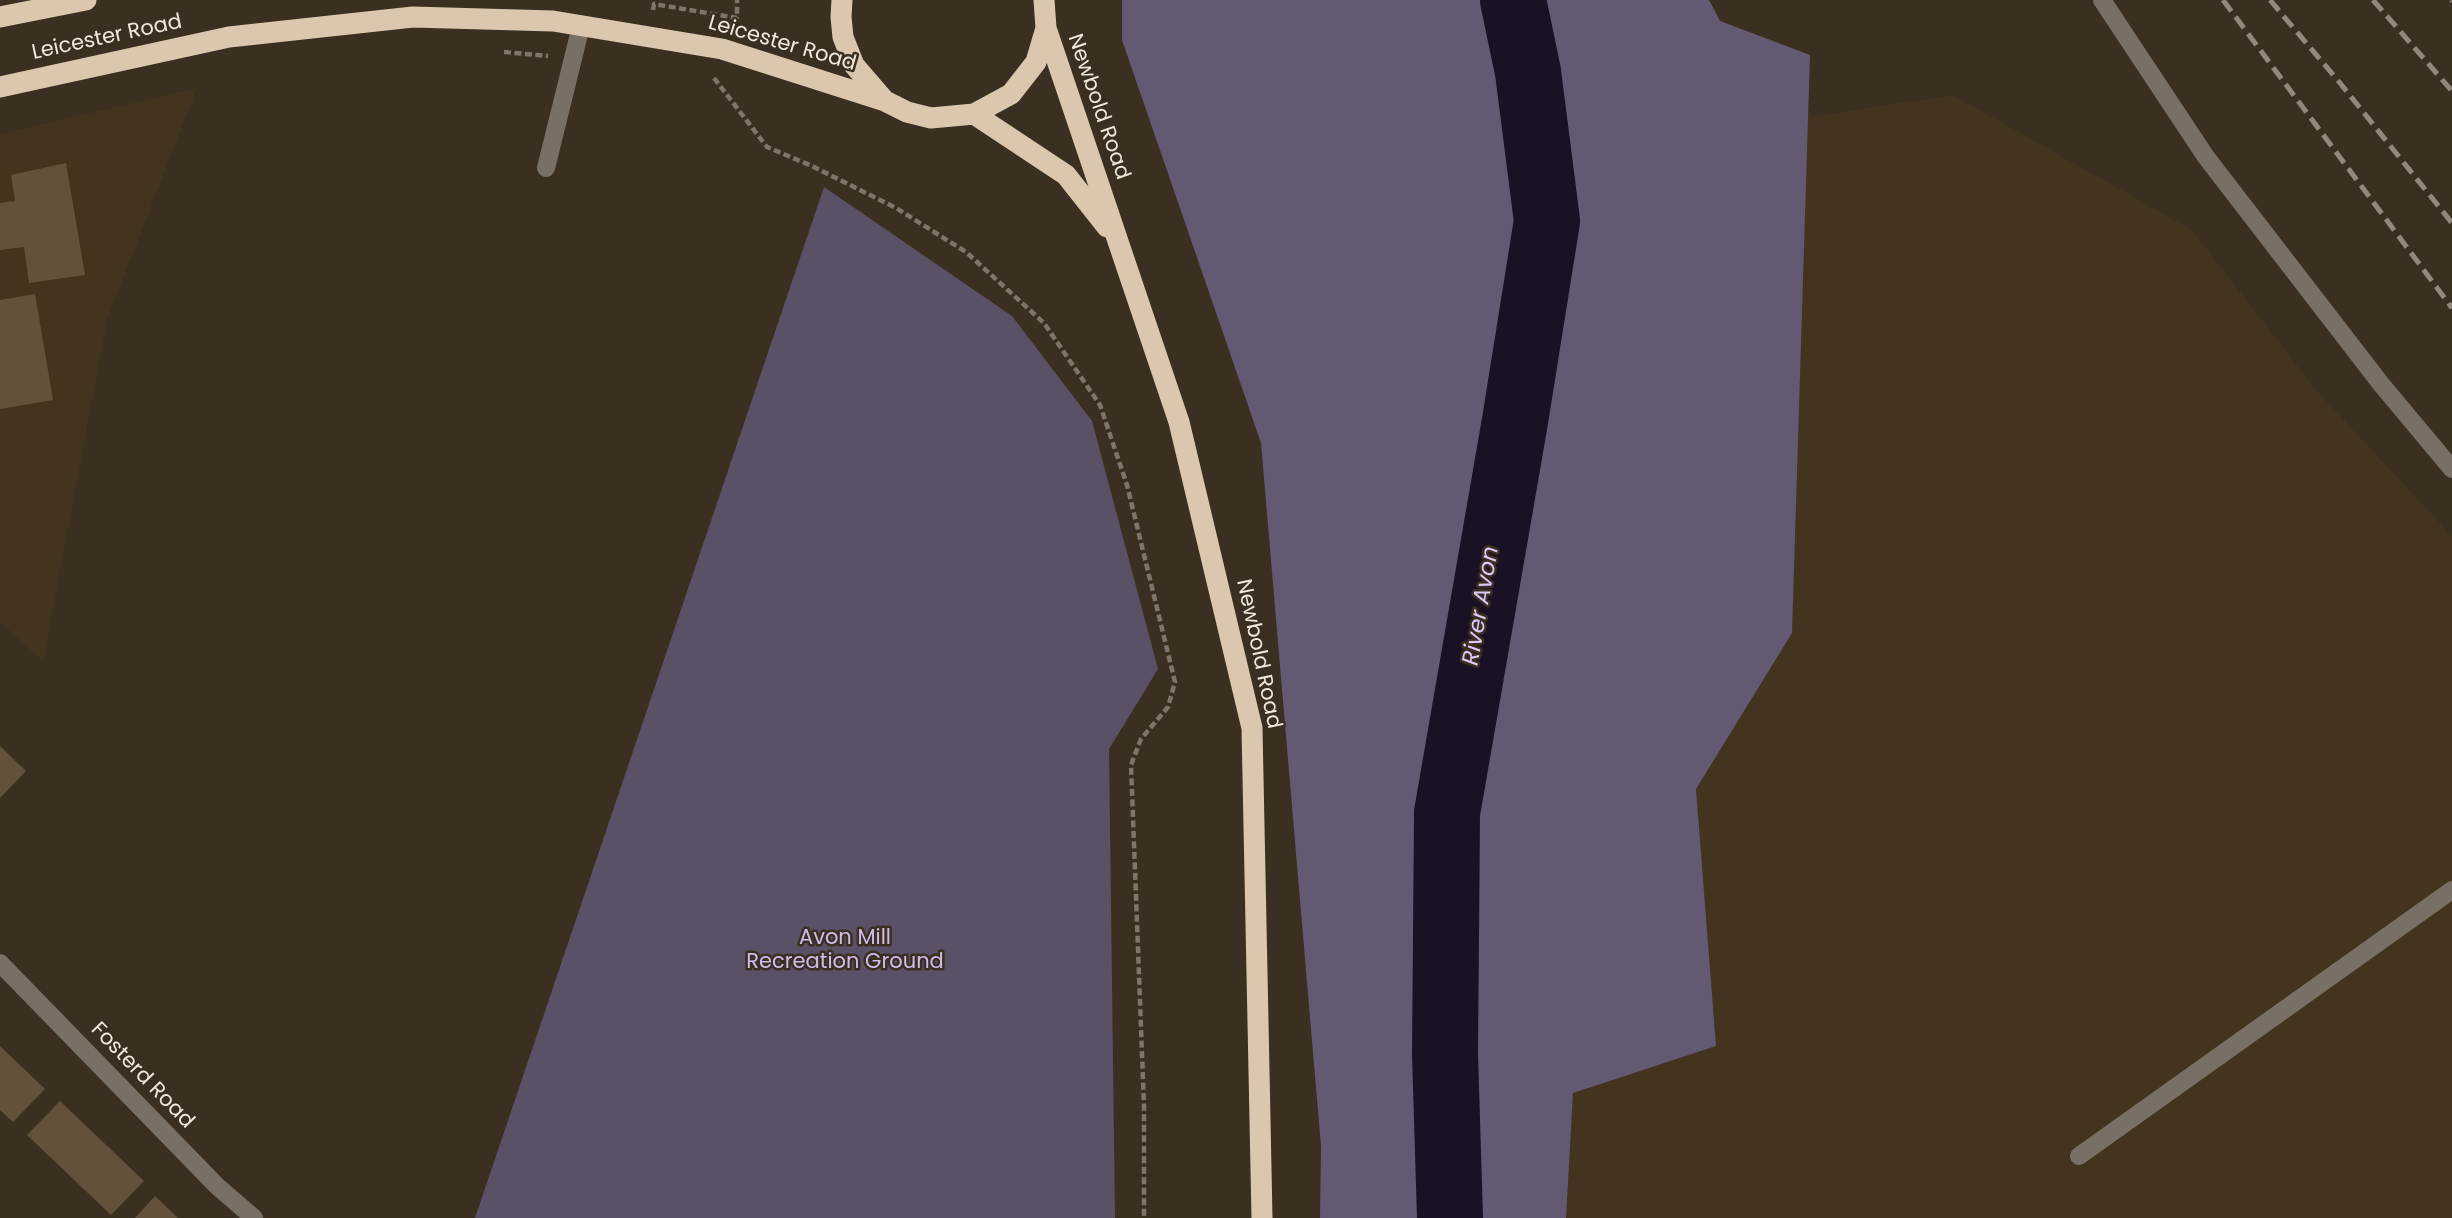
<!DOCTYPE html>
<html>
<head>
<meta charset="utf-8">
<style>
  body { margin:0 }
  canvas { display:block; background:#3a2f20 }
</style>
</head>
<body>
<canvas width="2452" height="1218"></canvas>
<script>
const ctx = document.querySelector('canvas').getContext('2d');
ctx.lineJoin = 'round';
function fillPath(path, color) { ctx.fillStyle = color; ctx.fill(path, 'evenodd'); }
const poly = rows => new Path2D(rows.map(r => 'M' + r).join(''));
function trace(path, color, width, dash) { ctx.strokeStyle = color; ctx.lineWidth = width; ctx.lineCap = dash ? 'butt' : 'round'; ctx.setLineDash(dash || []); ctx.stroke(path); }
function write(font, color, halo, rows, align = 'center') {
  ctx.font = font + ' Poppins,sans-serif'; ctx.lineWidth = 5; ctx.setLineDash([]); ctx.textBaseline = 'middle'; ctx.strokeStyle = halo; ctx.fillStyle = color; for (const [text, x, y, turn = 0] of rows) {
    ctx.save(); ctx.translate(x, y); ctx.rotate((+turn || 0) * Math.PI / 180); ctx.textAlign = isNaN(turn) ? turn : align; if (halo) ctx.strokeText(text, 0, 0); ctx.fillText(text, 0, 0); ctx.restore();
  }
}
fillPath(poly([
  [197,88,107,320,43,661,0,622,0,134],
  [1953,95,2192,230,2316,390,2452,536,2452,1218,1566,1218,1573,1093,1716,1045,1696,789,1792,633,1808,117]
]), '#43341f');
fillPath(poly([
  [824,187,1012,316,1092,421,1158,669,1109,749,1115,1218,475,1218]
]), '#5a5166');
fillPath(poly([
  [1122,0,1709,0,1720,21,1810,55,1792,633,1696,789,1716,1046,1573,1093,1566,1218,1320,1218,1321,1146,1261,443,1122,40]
]), '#645972');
trace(poly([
  [1450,1218,1445,1054,1447,813,1515,421,1547,221,1528,72,1513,0]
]), '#1a1125', 66);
fillPath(poly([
  [66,163,85,275,29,283,24,247,0,250,0,203,15,201,11,175],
  [35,294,53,400,0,409,0,300],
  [0,746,26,771,0,798],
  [0,1046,45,1089,13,1122,0,1110],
  [60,1101,144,1181,111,1215,27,1135],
  [155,1196,178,1218,135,1218]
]), '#62513b');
trace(poly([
  [653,10,654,4,737,18,737,0],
  [504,52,548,56],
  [714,78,767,147,812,166,896,208,966,252,1044,323,1100,405,1127,485,1175,682,1168,707,1141,739,1131,765,1144,1106,1144,1218]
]), '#7f7568', 4.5, [7, 3.5]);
trace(poly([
  [2102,0,2206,157,2381,384,2452,469],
  [546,168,581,26],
  [0,963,217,1186,254,1218],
  [2079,1156,2452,890]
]), '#787065', 18);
trace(poly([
  [842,0,841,17,843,37,854,65,885,101,907,112,931,118,974,114,1011,94,1036,62,1046,28,1044,0],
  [0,17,86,0],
  [1046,28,1179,422,1252,728,1262,1218],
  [0,87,229,37,413,17,553,21,722,49,885,101],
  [974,114,1066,175,1107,227]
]), '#dbc7ad', 21);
trace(poly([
  [2223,0,2452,308],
  [2270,0,2340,83,2452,223],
  [2373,0,2452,91],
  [2451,0,2452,1]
]), '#92887c', 5, [14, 7]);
write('21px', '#f0e8df', '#3a2f20', [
  ["Leicester Road",107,38,-12],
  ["Leicester Road",782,44,16],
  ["Newbold Road",1098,107,71],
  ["Newbold Road",1258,654,78],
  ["Fosterd Road",142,1076,46]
]);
write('21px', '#d0bbed', '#3a2f20', [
  ["Avon Mill",845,939],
  ["Recreation Ground",845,963]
]);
write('italic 23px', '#dcc8fa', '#3a2f20', [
  ["River Avon",1482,606,-80]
]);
</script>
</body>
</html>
